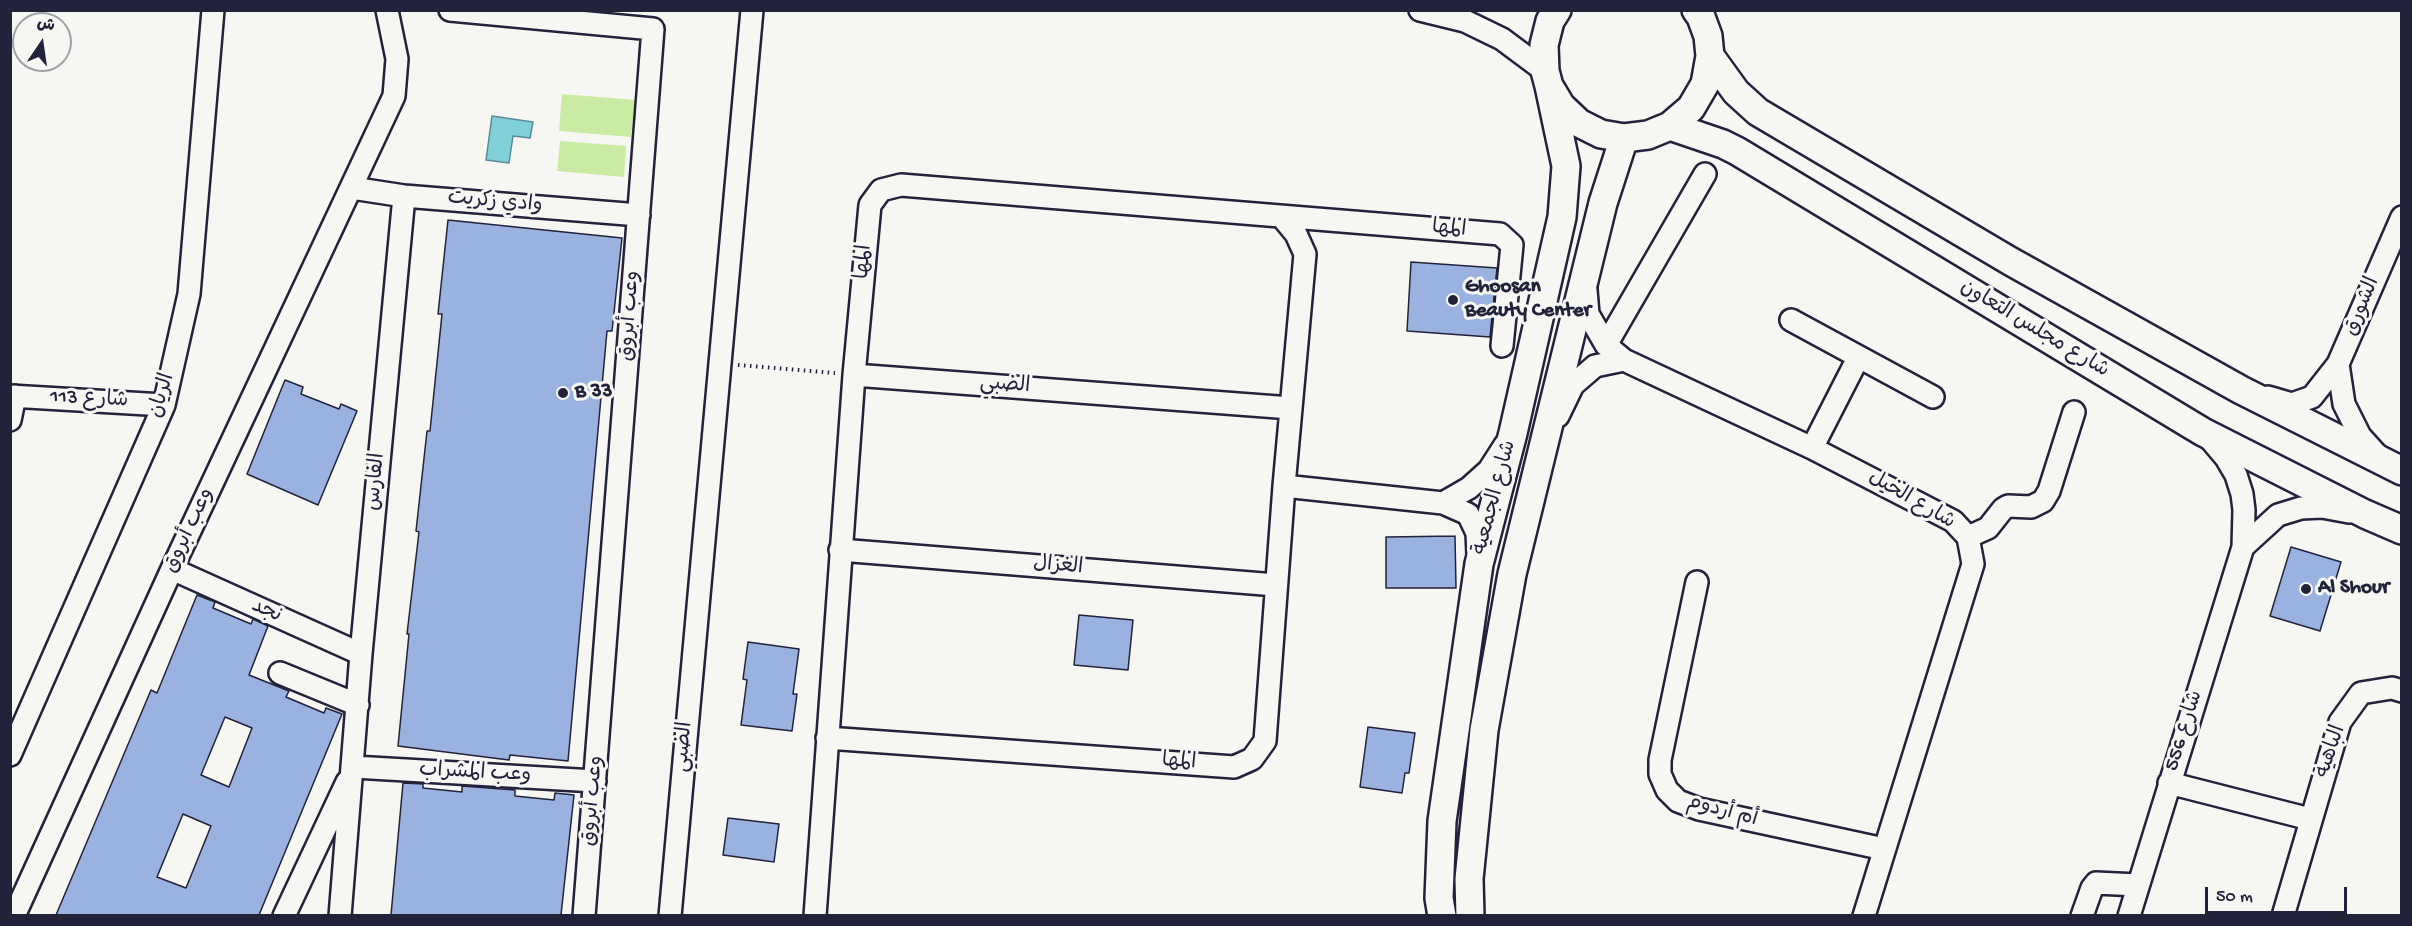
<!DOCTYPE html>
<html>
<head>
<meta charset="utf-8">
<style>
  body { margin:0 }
  #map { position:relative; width:2412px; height:926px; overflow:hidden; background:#f6f6f2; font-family:"Gochi Hand","Playpen Sans Arabic",sans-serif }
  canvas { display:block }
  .frame { position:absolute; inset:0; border:12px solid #22223b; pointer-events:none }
  .north { position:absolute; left:12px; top:12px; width:60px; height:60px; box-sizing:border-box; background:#f6f6f2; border:2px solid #a1a1a9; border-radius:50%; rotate:13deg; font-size:16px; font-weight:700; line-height:24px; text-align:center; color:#22223b }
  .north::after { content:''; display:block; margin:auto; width:21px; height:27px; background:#22223b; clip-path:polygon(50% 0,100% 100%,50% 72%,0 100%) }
  .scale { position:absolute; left:2205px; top:887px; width:142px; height:27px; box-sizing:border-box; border:3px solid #22223b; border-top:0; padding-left:8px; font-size:18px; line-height:21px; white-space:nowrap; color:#22223b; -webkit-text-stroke:4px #f6f6f2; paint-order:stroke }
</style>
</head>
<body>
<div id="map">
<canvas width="2412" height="926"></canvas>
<div class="frame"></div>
<div class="north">ش</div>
<div class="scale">50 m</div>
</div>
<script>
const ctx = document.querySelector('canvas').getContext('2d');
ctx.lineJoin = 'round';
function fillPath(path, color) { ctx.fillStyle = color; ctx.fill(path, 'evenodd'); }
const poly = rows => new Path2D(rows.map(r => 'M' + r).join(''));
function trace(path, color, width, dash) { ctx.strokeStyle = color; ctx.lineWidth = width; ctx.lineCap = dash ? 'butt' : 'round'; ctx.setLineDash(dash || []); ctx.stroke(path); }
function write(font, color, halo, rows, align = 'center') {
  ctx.font = font + ' "Gochi Hand","Playpen Sans Arabic",sans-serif'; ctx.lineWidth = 6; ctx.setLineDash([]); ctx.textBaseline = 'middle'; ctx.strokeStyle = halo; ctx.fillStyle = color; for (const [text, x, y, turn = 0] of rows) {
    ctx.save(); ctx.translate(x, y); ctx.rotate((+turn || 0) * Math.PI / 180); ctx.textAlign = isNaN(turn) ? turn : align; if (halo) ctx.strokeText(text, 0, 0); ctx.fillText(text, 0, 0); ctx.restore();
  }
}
fillPath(poly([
  [562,94,635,100,631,137,559,131],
  [560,141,626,146,624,177,557,171]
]), '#c9eba3');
const water = poly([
  [492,116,533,122,530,138,513,136,509,163,486,160,492,116]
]);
fillPath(water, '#7fd0d7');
trace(water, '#5a8a99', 1.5);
const building = poly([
  [448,220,622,238,612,331,607,331,568,761,510,755,509,760,398,746,409,634,407,634,419,532,416,531,427,431,430,431,442,314,438,314,448,220],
  [1411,262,1497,268,1490,337,1407,331,1411,262],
  [285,380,303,387,301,394,339,409,341,404,357,411,318,505,247,474,285,380],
  [1455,536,1456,588,1386,588,1386,537,1455,536],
  [2291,547,2341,562,2320,631,2270,616,2291,547],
  [197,595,215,602,213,608,251,624,253,619,268,626,249,675,289,691,286,697,324,713,326,708,342,714,259,915,56,915,151,690,157,693,197,595],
  [225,717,252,728,229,787,201,775,225,717],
  [183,814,211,826,186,888,157,877,183,814],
  [1079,615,1133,620,1128,670,1074,665,1079,615],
  [748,642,799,649,793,694,797,694,792,731,741,725,747,680,743,679,748,642],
  [1368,727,1415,733,1409,773,1405,773,1402,793,1360,787,1368,727],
  [403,783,423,784,423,788,462,792,462,786,515,790,515,796,554,800,555,793,574,795,561,915,391,915,403,783],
  [728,818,779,824,774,862,723,855,728,818]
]);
fillPath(building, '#99b2df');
trace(building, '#22223b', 1.5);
const minor = poly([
  [450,10,653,29,584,916],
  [1420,10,1465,21,1502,39,1545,71],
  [352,188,404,196,639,215],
  [1586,290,1588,314,1606,345,1624,360,1812,448,1953,521,1968,537,1973,564,1864,916],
  [1791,320,1933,397],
  [1606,345,1705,174],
  [2338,364,2344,404,2360,436,2378,456],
  [854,375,1291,408],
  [10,396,164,405],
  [2268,397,2292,404,2312,397,2338,364,2402,217],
  [1558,416,1573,385,1595,366,1624,360],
  [10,420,15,396],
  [1812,448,1858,358],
  [1284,486,1443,503,1468,514,1477,533,1478,555],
  [1443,503,1469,488,1489,470,1505,445],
  [1968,537,1988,528,2003,509,2008,506,2031,507,2043,501,2049,491,2074,412],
  [2243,547,2278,515,2301,508,2322,507,2349,512],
  [840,550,1276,585],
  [172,569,361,654],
  [1697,582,1660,760,1660,774,1667,790,1678,801,1699,809,1884,849],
  [280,673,358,705],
  [827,738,1234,767,1252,759,1265,741,1284,486,1305,254,1296,234,1282,217],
  [10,755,164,405,189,294,213,10],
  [354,767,595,781],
  [2169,783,2310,819],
  [14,916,172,569,394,96,397,59,387,10],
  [284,916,347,782],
  [340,916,361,654,404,196],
  [670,916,752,10],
  [815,916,854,375,870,205,881,190,901,185,1500,234,1512,245,1502,346],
  [2082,916,2092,888,2096,883,2138,885],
  [2129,916,2243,547,2244,510,2242,494,2236,475,2226,458,2210,439],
  [2283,916,2340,722,2361,693,2392,688,2402,691]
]);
const major = poly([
  [1557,10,1550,21,1544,45,1545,71,1549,86,1561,106,1579,123,1601,134,1624,138,1648,135,1670,126,1691,108,1705,84,1710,56,1708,36,1701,17,1696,10],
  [1710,56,1736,92,1758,112,2010,261,2241,390,2402,471],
  [1670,126,1723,144,1737,151,2203,432,2365,514,2402,530],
  [1442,916,1439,898,1442,821,1479,564,1513,433,1562,217,1566,166,1549,86],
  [1470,916,1469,879,1484,730,1512,574,1603,203,1624,138]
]);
trace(minor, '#22223b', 26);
trace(major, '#22223b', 32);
trace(poly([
  [738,365,835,373]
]), '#22223b', 4, [1.5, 4.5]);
trace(minor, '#f6f6f2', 21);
trace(major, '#f6f6f2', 27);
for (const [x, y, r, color] of [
  [1453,300,6,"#22223b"],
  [563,393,6,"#22223b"],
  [2306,589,6,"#22223b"]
]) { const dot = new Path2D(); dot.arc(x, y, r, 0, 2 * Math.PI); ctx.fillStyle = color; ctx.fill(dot); trace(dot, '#f6f6f2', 2); }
write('21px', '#22223b', '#f6f6f2', [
  ["وادي زكريت",495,203,5],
  ["المها",1449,230,5],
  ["المها",865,262,-85],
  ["الشورق",2363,307,-67],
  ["وعب أبروق",631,316,-86],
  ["شارع مجلس التعاون",2034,330,31],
  ["الضبي",1005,386,4],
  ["الريان",163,396,-73],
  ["شارع 113",89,400,3],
  ["الفارس",377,482,-85],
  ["شارع الجمعية",1496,498,-75],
  ["شارع الخيل",1911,501,30],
  ["وعب أبروق",190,531,-65],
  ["الغزال",1058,567,5],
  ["نجد",266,612,24],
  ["شارع 556",2185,731,-72],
  ["الضبي",685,747,-85],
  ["الباهية",2332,752,-71],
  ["المها",1179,763,4],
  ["وعب المشراب",475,774,3],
  ["وعب أبروق",594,801,-85],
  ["أم أردوم",1722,812,15]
]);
write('bold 21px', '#22223b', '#f6f6f2', [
  ["Ghoosan",1465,288],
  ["Beauty Center",1465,312],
  ["B 33",575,393],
  ["Al Shour",2318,589]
], 'left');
</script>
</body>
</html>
